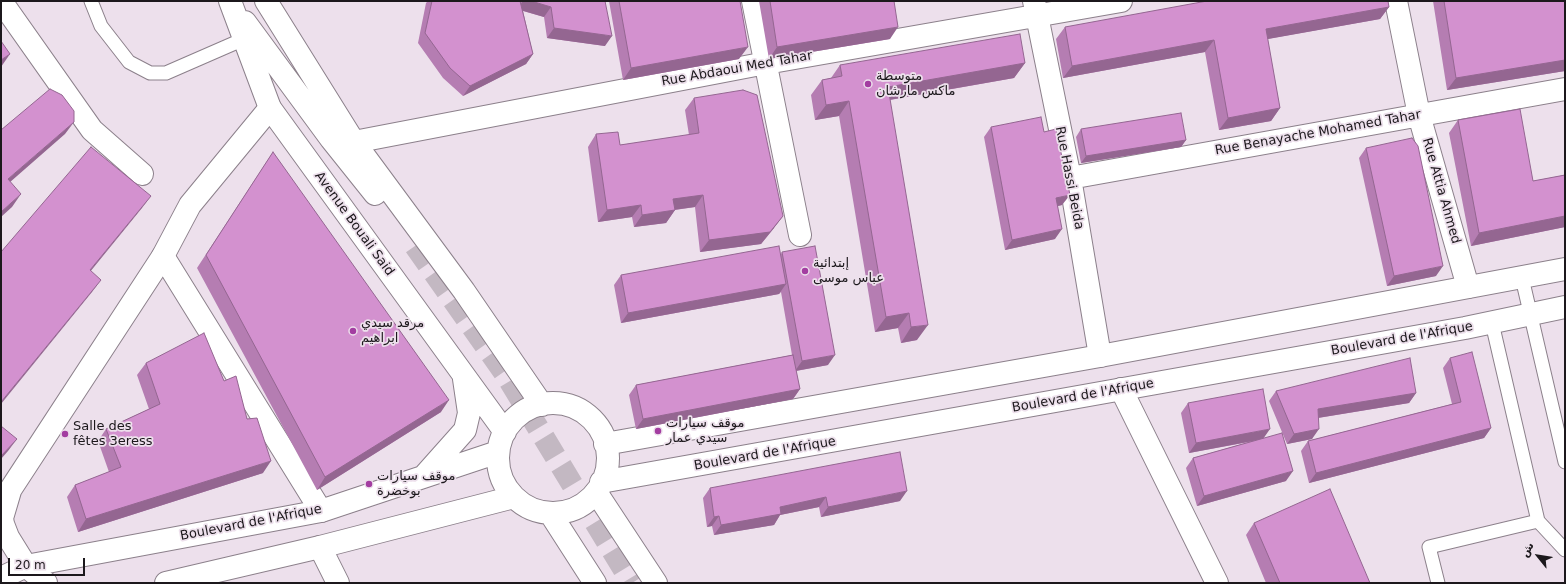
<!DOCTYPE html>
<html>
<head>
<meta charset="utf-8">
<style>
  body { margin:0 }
  #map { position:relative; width:1566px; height:584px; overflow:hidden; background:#ede0ec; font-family:"DejaVu Sans",Cairo,sans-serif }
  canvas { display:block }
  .frame { position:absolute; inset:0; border:2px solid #1c181c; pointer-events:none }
  .north { position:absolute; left:1518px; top:536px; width:40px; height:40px; -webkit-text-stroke:3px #ede0ec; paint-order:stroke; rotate:300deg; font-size:11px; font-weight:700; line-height:16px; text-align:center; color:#1c181c }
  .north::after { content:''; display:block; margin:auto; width:14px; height:18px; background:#1c181c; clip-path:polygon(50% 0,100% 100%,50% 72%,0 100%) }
  .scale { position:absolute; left:8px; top:558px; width:77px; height:18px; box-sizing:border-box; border:2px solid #1c181c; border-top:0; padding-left:5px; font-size:12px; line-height:14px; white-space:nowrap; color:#1c181c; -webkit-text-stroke:3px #ede0ec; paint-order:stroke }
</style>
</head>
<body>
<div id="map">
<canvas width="1566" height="584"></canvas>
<div class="frame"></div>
<div class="north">ش</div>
<div class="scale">20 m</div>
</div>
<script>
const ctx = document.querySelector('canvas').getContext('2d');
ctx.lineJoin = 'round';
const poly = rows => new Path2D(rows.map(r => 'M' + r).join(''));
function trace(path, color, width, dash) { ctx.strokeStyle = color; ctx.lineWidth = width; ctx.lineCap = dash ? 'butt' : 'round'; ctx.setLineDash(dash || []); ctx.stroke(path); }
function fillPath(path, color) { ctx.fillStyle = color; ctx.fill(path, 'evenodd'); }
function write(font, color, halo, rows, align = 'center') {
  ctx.font = font + ' "DejaVu Sans",Cairo,sans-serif'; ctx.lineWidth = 3.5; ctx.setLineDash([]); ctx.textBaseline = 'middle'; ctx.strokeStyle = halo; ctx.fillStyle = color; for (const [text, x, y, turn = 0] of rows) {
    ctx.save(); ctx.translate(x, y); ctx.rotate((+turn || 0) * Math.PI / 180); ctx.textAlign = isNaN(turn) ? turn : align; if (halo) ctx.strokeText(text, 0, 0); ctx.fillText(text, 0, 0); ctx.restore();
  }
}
trace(poly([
  [415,246,506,375,632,583]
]), '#c3b8c2', 22, [22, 11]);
const service = poly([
  [91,1,101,26,129,62,150,73,166,73,244,39],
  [1522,278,1565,462],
  [1492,323,1538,521,1565,550],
  [1438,583,1429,547,1538,521]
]);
const minor = poly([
  [1,1,92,130,142,174],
  [753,1,800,235],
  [1034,1,1070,178,1100,356],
  [1396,1,1419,115,1468,287],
  [354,142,766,63,1121,1],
  [1070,178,1565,89],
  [163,256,321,511],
  [1121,389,1217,583],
  [320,547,338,583]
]);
const secondary = poly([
  [10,491,2,518,3,524,8,537,26,566,46,583],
  [1,504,163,256,190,205,270,108]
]);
const primary = poly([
  [230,1,270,108,505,432],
  [266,1,354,142,464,291,542,405],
  [245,22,331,139,375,194],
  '498 458a55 55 0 1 1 110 0a55 55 0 1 1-110 0Z',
  [605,444,1100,356,1565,269],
  [424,476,465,430,469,413,464,379],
  [601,482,1465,328,1565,307],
  [596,492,656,583],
  [550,513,595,583],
  [1,578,26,566,321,511,498,452],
  [166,583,320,547,514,497]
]);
trace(service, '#8c808b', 15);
trace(minor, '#8c808b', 24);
trace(secondary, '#8c808b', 24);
trace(primary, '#8c808b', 24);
trace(service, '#fff', 13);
trace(minor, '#fff', 22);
trace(secondary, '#fff', 22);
trace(primary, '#fff', 22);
fillPath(poly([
  [428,1,605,1,605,46,547,38,544,17,523,11,533,54,526,64,463,96,443,78,418,43,426,3],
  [609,1,740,1,739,59,623,80],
  [759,1,894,1,890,39,769,59],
  [1433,1,1565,1,1565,71,1447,90],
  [1389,7,1380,19,1267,39,1280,108,1271,121,1219,130,1205,52,1063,78,1056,39,1065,27],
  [1025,63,1014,78,890,100,917,340,901,343,898,328,875,332,839,116,815,120,811,95,822,80,831,78,840,65],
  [694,98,774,228,761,244,700,252,695,207,675,210,666,223,634,227,632,217,598,222,588,147,596,134,620,145,689,135,685,110],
  [1458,120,1533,181,1565,175,1565,227,1471,246,1449,133],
  [991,127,1044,132,1062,205,1058,206,1055,239,1005,250,984,137],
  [1081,129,1186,140,1181,147,1081,163,1076,137],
  [1366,148,1436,276,1387,286,1359,158],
  [273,152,441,412,317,490,197,268],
  [782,252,828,365,796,371,800,389,793,399,636,429,629,395,636,385,792,355,781,292,779,294,621,323,614,285,621,275,781,254],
  [1450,358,1491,428,1484,438,1309,483,1301,451,1308,441,1452,404,1443,368],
  [146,363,224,381,247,419,263,473,78,532,67,497,75,485,109,472,98,441,106,429,149,409,137,375],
  [1276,391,1416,393,1409,403,1318,418,1312,439,1287,444,1269,401],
  [1188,403,1264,438,1286,481,1197,506,1186,468,1193,458,1249,442,1189,453,1181,413],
  [710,488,900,501,821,517,819,507,780,515,774,525,714,535,712,526,707,527,703,498],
  [1254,523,1370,583,1266,583,1246,535]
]), '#b57db2');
fillPath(poly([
  [523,1,531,1,551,7,544,17,517,9],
  [1389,7,1380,19,1257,41,1266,29],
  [898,27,890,39,769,59,777,47],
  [554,28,612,36,605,46,547,38],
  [1214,40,1205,52,1063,78,1072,66],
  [748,47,739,59,623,80,631,68],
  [10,54,1,67,1,60],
  [533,54,526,64,463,96,470,86],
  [1565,60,1565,71,1447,90,1456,78],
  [1025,63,1014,78,877,102,888,87],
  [849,101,839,116,815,120,826,105],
  [1280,108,1271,121,1219,130,1228,118],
  [74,122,65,134,1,190,8,179],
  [1186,140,1181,147,1081,163,1086,156],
  [21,194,12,207,1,217,1,212],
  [703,195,695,207,665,211,673,199],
  [1070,195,1062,205,1049,208,1056,198],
  [151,196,142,208,81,283,90,270],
  [641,205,632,217,598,222,607,210],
  [675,210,666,223,634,227,642,215],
  [783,216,774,228,761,244,700,252,709,240],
  [1565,216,1565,227,1471,246,1479,233],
  [1062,229,1055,239,1005,250,1012,240],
  [1443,266,1436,276,1387,286,1394,276],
  [101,280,92,292,1,404,1,402],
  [786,284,779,294,621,323,628,313],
  [909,313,898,328,875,332,886,317],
  [928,325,917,340,901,343,911,327],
  [835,355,828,365,795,371,802,361],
  [800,389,793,399,636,429,643,419],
  [1416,393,1409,403,1311,419,1318,409],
  [449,400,441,412,317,490,325,477],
  [1491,428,1484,438,1309,483,1316,473],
  [1270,429,1263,439,1189,453,1196,443],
  [1319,429,1312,439,1287,444,1294,434],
  [17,439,8,451,1,459,1,456],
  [271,461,263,473,78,532,86,519],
  [1293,471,1286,481,1197,506,1204,496],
  [907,491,900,501,821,517,828,507],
  [826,497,819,507,780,515,774,525,714,535,721,525,780,507],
  [719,516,712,526,707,527,714,517]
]), '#946691');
const building = poly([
  [432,1,520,1,533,54,470,86,450,68,425,33,432,1],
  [531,1,605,1,612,36,554,28,551,7,531,1],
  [619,1,740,1,748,47,631,68,619,1],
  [770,1,894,1,898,27,777,47,770,1],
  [1207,1,1388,1,1389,7,1266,29,1280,108,1228,118,1214,40,1072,66,1065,27,1207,1],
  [1444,1,1565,1,1565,60,1456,78,1444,1],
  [1020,34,1025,63,888,87,928,325,911,327,909,313,886,317,849,101,826,105,822,80,842,76,840,65,1020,34],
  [1,41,10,54,1,60,1,41],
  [50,89,62,95,74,111,74,122,8,179,21,194,1,212,1,130,50,89],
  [743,90,757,95,783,216,770,232,709,240,703,195,673,199,675,210,642,215,641,205,607,210,596,134,618,132,620,145,699,133,694,98,743,90],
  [1520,109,1533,181,1565,175,1565,216,1479,233,1458,120,1520,109],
  [1181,113,1186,140,1086,156,1081,129,1181,113],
  [1041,117,1044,132,1056,129,1070,195,1056,198,1062,229,1012,240,991,127,1041,117],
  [1412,138,1418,146,1443,266,1394,276,1366,148,1412,138],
  [91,147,151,196,90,270,101,280,1,402,1,252,91,147],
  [273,152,449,400,325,477,206,255,273,152],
  [779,246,786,284,628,313,621,275,779,246],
  [815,246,835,355,802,361,782,252,815,246],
  [204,333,224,381,236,376,247,419,257,418,271,461,86,519,75,485,121,467,106,429,160,404,146,363,204,333],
  [1472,352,1491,428,1316,473,1308,441,1461,402,1450,358,1472,352],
  [793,355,800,389,643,419,636,385,793,355],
  [1410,358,1416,393,1318,409,1319,429,1294,434,1276,391,1410,358],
  [1263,389,1270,429,1196,443,1188,403,1263,389],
  [1,426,17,439,1,456,1,426],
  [1282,433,1293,471,1204,496,1193,458,1282,433],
  [900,452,907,491,828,507,826,497,780,507,781,514,721,525,719,516,714,517,710,488,900,452],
  [1330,489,1370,583,1280,583,1254,523,1330,489]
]);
fillPath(building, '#d391cf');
trace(building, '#946691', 1);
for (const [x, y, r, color] of [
  [868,84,4,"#a33da1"],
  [805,271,4,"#a33da1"],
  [353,331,4,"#a33da1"],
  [658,431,4,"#a33da1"],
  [65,434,4,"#a33da1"],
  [369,484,4,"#a33da1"]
]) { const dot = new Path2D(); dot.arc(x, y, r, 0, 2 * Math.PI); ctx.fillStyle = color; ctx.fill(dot); trace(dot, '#ede0ec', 1.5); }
write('13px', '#1c181c', '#ede0ec', [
  ["Rue Abdaoui Med Tahar",737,69,-10],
  ["Rue Benayache Mohamed Tahar",1318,133,-10],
  ["Rue Hassi Beida",1069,178,79],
  ["Rue Attia Ahmed",1441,191,74],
  ["Avenue Bouali Said",354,224,54],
  ["Boulevard de l'Afrique",1402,339,-10],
  ["Boulevard de l'Afrique",1083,396,-10],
  ["Boulevard de l'Afrique",765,454,-10],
  ["Boulevard de l'Afrique",251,523,-11]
]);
write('13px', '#1c181c', '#ede0ec', [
  ["متوسطة",876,77],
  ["ماكس مارشان",876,92],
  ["إبتدائية",813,264],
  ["عباس موسى",813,279],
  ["مرقد سيدي",361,324],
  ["ابراهيم",361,339],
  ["موقف سيارات",666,424],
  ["سيدي عمار",666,439],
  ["Salle des",73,427],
  ["fêtes 3eress",73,442],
  ["موقف سيارات",377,477],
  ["بوخضرة",377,492]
], 'left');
</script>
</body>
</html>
